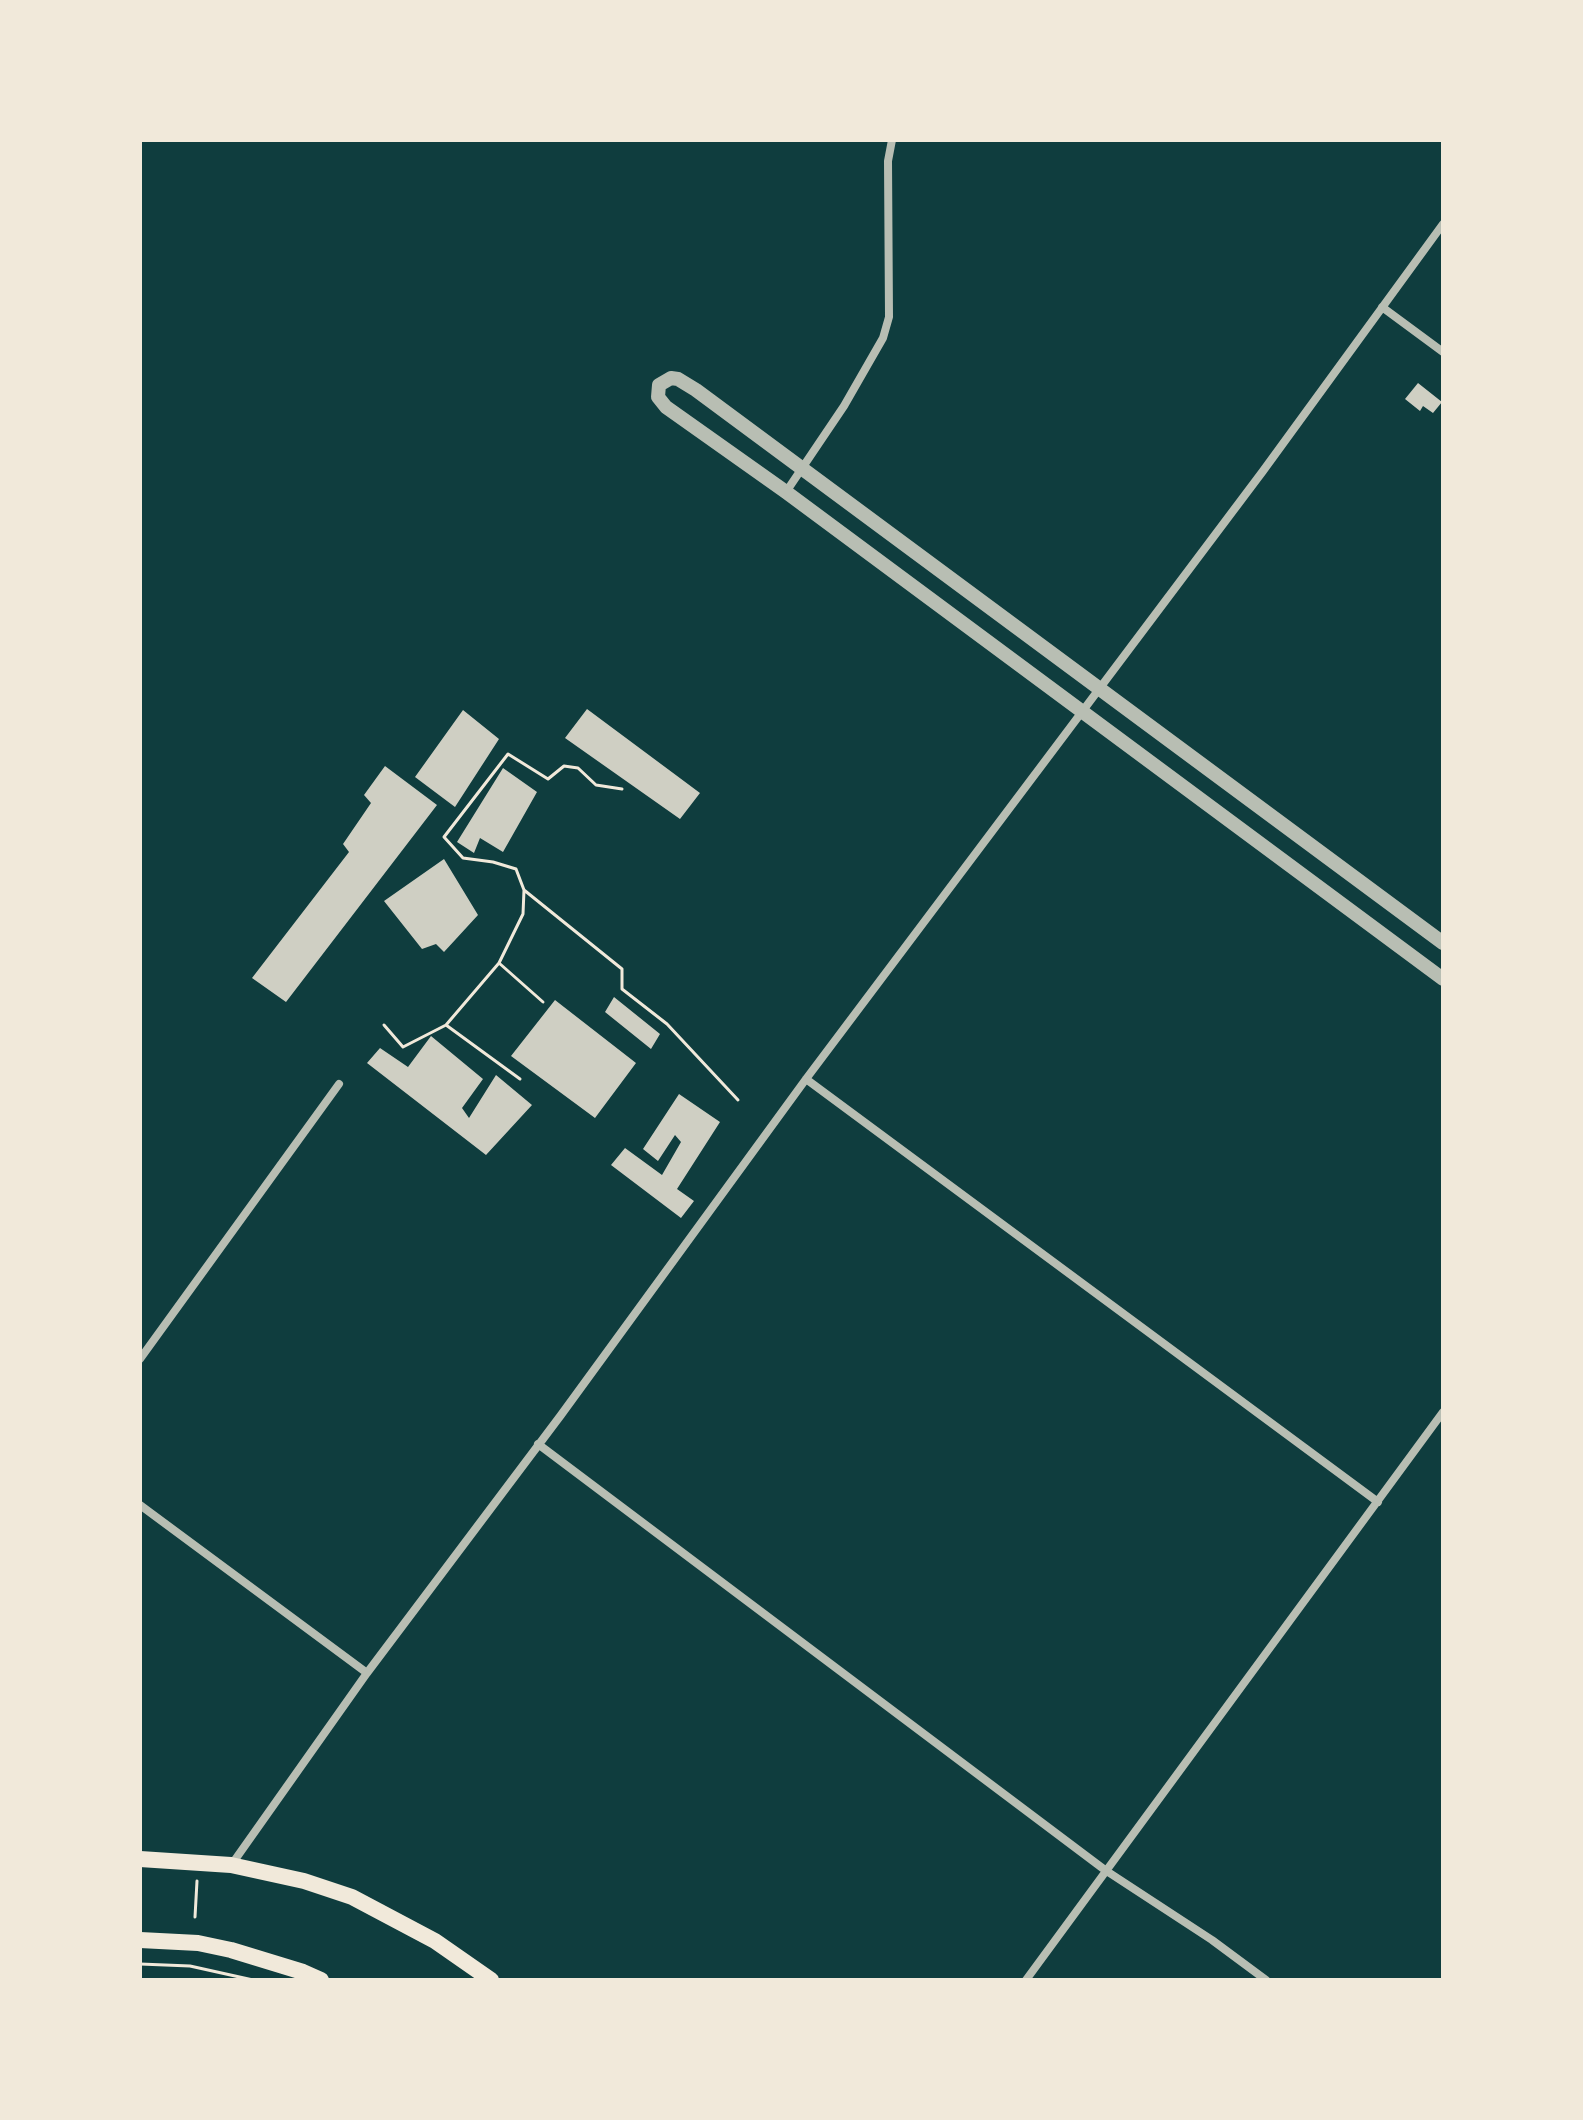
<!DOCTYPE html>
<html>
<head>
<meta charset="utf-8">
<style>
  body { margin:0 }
  #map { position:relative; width:1583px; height:2120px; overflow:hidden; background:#0f3d3e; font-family:Karla,sans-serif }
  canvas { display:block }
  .frame { position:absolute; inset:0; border:142px solid #f1e9da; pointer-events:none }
</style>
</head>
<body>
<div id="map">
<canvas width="1583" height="2120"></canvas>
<div class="frame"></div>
</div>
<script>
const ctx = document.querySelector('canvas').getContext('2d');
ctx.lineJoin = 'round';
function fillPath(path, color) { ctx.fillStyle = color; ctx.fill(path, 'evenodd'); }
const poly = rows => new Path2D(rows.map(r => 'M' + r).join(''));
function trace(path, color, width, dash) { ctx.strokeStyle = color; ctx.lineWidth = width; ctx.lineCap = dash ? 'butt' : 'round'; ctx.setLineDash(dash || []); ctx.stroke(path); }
fillPath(poly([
  [1418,383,1442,402,1433,413,1423,406,1420,411,1405,399],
  [587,709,700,793,680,819,565,738],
  [463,710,499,739,455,807,415,777],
  [385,766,437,805,286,1002,252,978,349,852,343,844,371,803,364,795],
  [503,768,537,792,503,852,480,838,474,853,457,842],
  [444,859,478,915,444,952,436,944,422,949,384,901],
  [614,997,660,1034,651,1049,605,1012],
  [555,1000,636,1063,595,1118,511,1056],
  [431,1036,483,1079,462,1108,469,1118,496,1075,532,1105,486,1155,367,1063,380,1048,408,1067],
  [679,1094,720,1122,677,1189,694,1201,681,1218,611,1165,625,1148,662,1175,681,1142,675,1135,658,1161,643,1149]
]), '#cfcfc3');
trace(poly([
  [524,890,622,969,622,989,667,1024,738,1100],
  [499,963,543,1002],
  [384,1025,403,1047,446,1025,499,963,523,914,524,890,516,869,493,862,463,858,444,837,508,754,548,779,564,766,578,768,596,785,622,789],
  [446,1025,520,1079],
  [195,1917,197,1881],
  [140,1964,190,1966,253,1980]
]), '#f1e9da', 3);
trace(poly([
  [1382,307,1443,352],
  [786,492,844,406,883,338,889,317,888,161,892,140],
  [806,1079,1378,1502],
  [140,1359,339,1084],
  [538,1444,1105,1870,1212,1940,1266,1980],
  [140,1505,367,1673],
  [232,1864,367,1673,561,1415,806,1079,1263,471,1443,224],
  [1026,1980,1443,1412]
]), '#b8beb3', 8);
trace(poly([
  [1443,943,696,390,678,379,671,378,659,385,658,397,666,407,786,492,1443,979]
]), '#b8beb3', 14);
trace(poly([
  [140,1859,231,1865,304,1881,352,1897,435,1941,491,1980],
  [140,1940,198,1943,231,1950,303,1972,321,1980]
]), '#f1e9da', 16);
</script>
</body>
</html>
